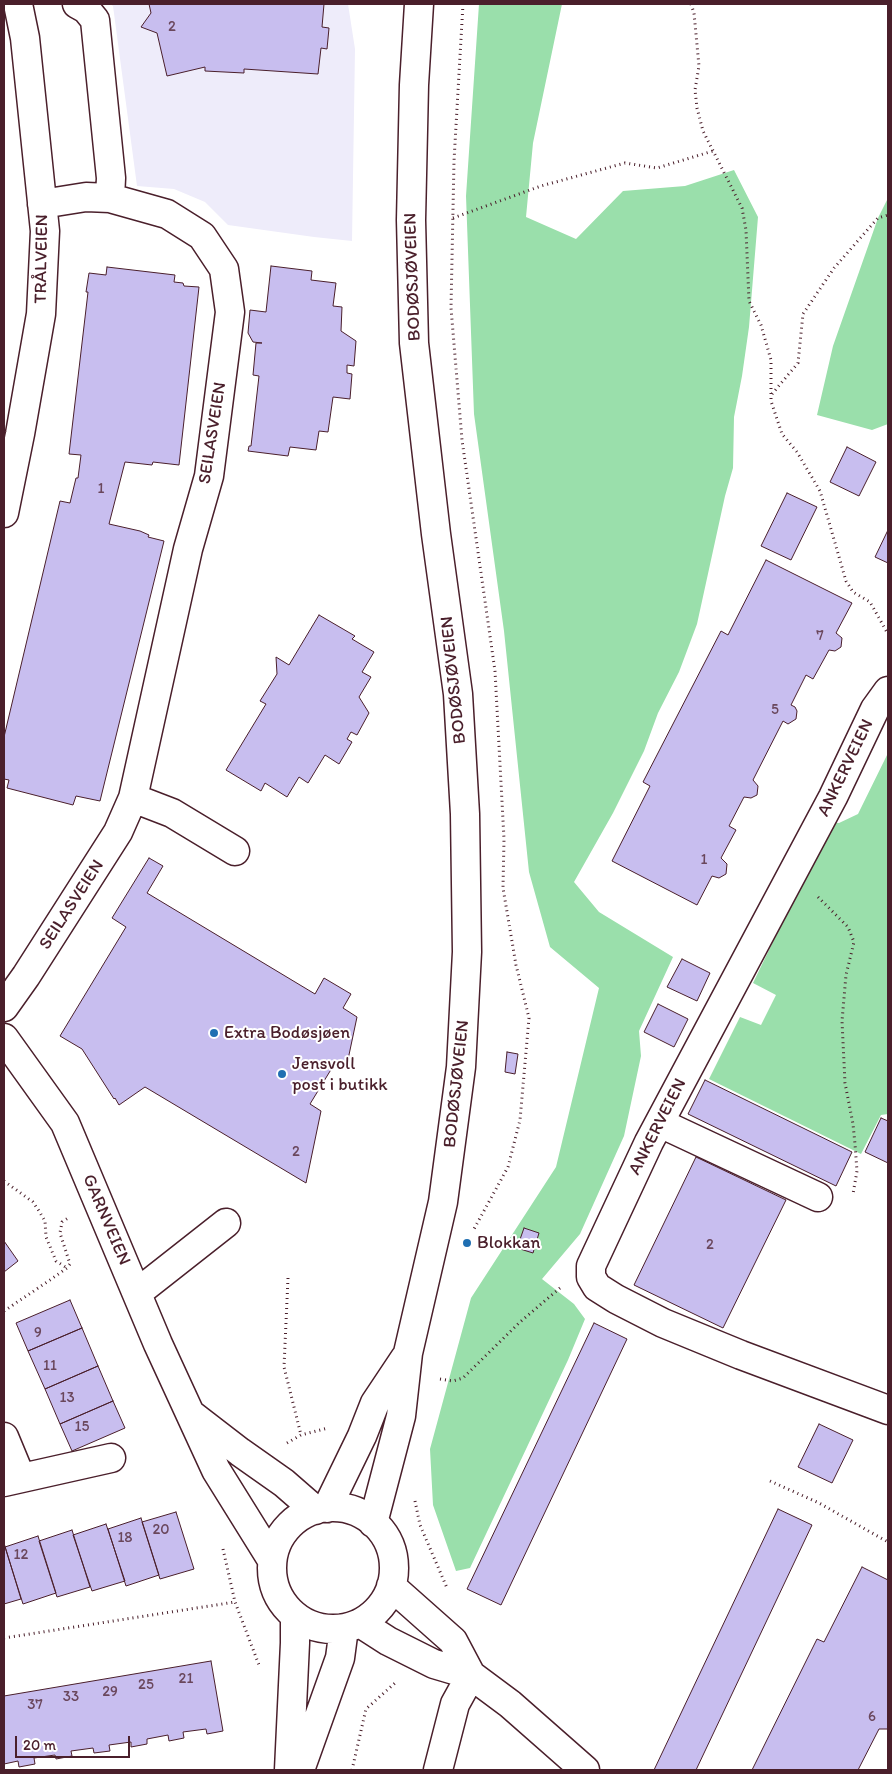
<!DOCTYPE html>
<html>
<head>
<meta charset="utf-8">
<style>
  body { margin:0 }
  #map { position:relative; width:892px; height:1774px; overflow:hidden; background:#fff; font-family:Itim,sans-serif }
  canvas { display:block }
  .frame { position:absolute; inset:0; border:5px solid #4a1f2b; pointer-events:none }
  .scale { position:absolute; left:15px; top:1736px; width:115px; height:22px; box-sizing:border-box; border:2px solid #4a1f2b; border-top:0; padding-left:6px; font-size:15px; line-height:18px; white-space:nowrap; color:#4a1f2b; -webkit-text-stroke:4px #fff; paint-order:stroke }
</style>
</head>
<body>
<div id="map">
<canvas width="892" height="1774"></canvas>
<div class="frame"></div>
<div class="scale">20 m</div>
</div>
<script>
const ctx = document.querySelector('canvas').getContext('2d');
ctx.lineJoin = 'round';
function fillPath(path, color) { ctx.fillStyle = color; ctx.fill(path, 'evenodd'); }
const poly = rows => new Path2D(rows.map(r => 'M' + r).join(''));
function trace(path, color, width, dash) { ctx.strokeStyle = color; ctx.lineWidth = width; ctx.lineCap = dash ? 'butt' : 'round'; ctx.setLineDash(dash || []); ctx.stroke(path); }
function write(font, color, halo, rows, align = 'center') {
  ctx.font = font + ' Itim,sans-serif'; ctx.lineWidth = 4; ctx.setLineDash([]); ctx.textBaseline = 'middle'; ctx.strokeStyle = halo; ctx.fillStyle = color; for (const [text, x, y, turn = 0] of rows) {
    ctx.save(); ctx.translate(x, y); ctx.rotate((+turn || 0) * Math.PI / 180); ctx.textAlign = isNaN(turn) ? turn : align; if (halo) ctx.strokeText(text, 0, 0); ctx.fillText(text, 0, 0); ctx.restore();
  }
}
fillPath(poly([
  [110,4,348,4,355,49,352,241,314,237,228,225,205,202,174,189,137,186,113,6]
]), '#eeecfa');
fillPath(poly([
  [479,4,562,4,533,143,526,217,576,239,623,191,685,186,734,170,758,217,749,327,742,376,734,417,733,468,725,496,697,624,679,672,658,713,644,751,613,813,574,882,599,912,673,957,639,1031,641,1056,624,1136,580,1234,542,1279,574,1304,585,1319,568,1360,470,1568,456,1571,433,1505,430,1449,471,1298,556,1167,599,988,550,947,529,872,504,631,474,414,466,196],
  [888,198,888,424,872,430,817,415,833,346,878,218],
  [888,753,888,1114,881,1115,861,1154,709,1079,740,1017,761,1025,776,995,753,983,831,822,839,823,858,814]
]), '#9adfab');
const building = poly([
  [149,4,324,4,322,27,329,28,327,49,321,48,318,74,244,69,244,73,205,71,205,67,167,76,157,33,141,27,151,13,149,4],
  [271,266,312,271,311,280,336,283,333,306,342,307,341,331,356,341,354,366,347,365,347,373,352,374,350,399,333,397,328,432,319,431,316,450,290,447,288,456,248,451,249,446,251,446,259,376,253,375,256,343,262,343,253,342,248,333,250,310,266,312,271,266],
  [107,267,175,275,174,282,183,283,184,286,199,287,179,465,153,462,152,465,125,462,109,524,140,531,149,535,148,537,164,541,100,801,76,796,73,805,7,788,9,780,4,779,4,737,60,501,70,503,76,478,78,478,81,455,69,454,88,292,86,292,89,273,106,275,107,267],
  [847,447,876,462,859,496,830,482,847,447],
  [787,493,817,507,791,560,761,546,787,493],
  [888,530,888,563,875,557,888,530],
  [766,560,852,603,836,633,842,638,841,647,835,651,829,650,813,679,806,675,791,705,795,707,797,711,796,719,788,724,783,721,753,780,758,786,757,795,751,798,744,797,729,826,736,830,721,858,727,864,726,874,719,878,712,876,697,905,612,861,650,786,643,782,721,631,728,635,766,560],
  [319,615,355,636,352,639,374,652,362,672,371,677,359,697,369,713,357,735,351,732,347,739,352,742,339,764,325,755,308,783,299,777,287,797,265,783,261,791,226,770,266,704,260,701,277,674,276,657,289,665,319,615],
  [149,858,163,866,147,893,315,994,324,978,351,994,343,1008,357,1017,346,1069,335,1063,310,1104,321,1111,306,1183,145,1087,119,1105,115,1098,114,1099,82,1049,60,1036,126,927,112,918,149,858],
  [682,959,710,973,697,1001,667,987,682,959],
  [658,1004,688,1019,674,1047,644,1032,658,1004],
  [507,1052,518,1054,515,1074,505,1072,507,1052],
  [705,1080,852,1152,836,1186,688,1114,705,1080],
  [881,1118,888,1121,888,1163,865,1152,881,1118],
  [696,1157,786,1200,723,1328,634,1285,696,1157],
  [524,1228,539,1233,533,1253,517,1248,524,1228],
  [4,1241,18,1261,4,1272,4,1241],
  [70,1300,82,1328,28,1351,16,1323,70,1300],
  [594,1323,627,1339,501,1605,467,1589,594,1323],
  [82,1328,98,1366,45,1389,28,1351,82,1328],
  [98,1366,113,1401,60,1424,45,1389,98,1366],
  [113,1401,125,1428,72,1451,60,1424,113,1401],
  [819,1424,853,1440,832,1483,798,1467,819,1424],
  [778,1509,812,1525,696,1770,654,1770,778,1509],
  [176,1512,194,1569,160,1579,142,1522,176,1512],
  [141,1518,159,1575,126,1586,108,1529,141,1518],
  [106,1524,125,1581,92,1591,73,1535,106,1524],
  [72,1530,90,1587,57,1597,39,1541,72,1530],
  [38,1536,56,1593,23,1604,5,1547,38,1536],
  [4,1543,21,1599,4,1604,4,1543],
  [862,1567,888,1580,888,1729,879,1729,858,1770,752,1770,817,1639,824,1642,862,1567],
  [211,1661,223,1731,207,1734,206,1729,183,1732,184,1738,169,1741,168,1735,147,1739,147,1744,131,1747,131,1742,109,1745,110,1751,94,1753,93,1748,71,1751,72,1756,56,1759,55,1755,34,1758,35,1764,19,1767,18,1761,4,1764,4,1696,211,1661]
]);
fillPath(building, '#c8beef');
trace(building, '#4a1f2b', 1);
const minor = poly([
  [77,4,86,9,95,20,111,178,110,198],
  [4,513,20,434,41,314,45,231,25,38,18,4],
  [888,691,875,709,833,797,649,1142,591,1266,591,1277,597,1287,616,1299,663,1323,741,1355,888,1410],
  [133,798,172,813,235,851],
  [4,1007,26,976,118,832,133,798,188,549,209,476,230,312,224,269,202,236,167,214,110,198,86,197,42,204],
  [4,1038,65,1123,158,1344,216,1470,272,1560],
  [660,1123,818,1197],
  [137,1293,226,1223],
  [192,1415,240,1452,284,1483,315,1510],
  [4,1437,21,1478],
  [4,1482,111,1458],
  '272 1568a61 61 0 1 1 122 0a61 61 0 1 1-122 0Z',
  [327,1508,362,1436,375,1403,405,1358],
  [373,1523,401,1416,408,1353,443,1202,461,1067,467,952,465,814,458,694,436,534,414,343,411,220,414,85,419,4],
  [391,1586,453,1641,471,1675],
  [360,1623,388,1641,434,1664,471,1675,510,1704,585,1770],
  [289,1770,295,1643,295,1616],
  [300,1770,340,1658,344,1628],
  [438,1770,455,1704,471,1675]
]);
trace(minor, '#4a1f2b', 31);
trace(poly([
  [463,4,454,161,451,308,462,440,495,671,504,839,503,888,516,965,529,1018,520,1120,508,1167,474,1229],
  [691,4,694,13,699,66,695,90,697,108,703,131,742,208,746,230,749,301,761,325,771,360,771,401,782,434,797,452,820,491,846,581,853,592,870,602,888,634],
  [453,218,541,186,625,163,657,168,713,151],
  [772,394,798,363,803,314,834,268,878,218,888,215],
  [818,897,848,927,854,942,846,975,842,1021,845,1083,853,1124,855,1144,857,1171,853,1194],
  [4,1181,33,1202,39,1211,45,1221,46,1237,56,1261,67,1268],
  [288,1278,284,1367,301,1435],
  [4,1311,50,1280,67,1268,70,1264,60,1233,62,1222,68,1218],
  [440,1379,453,1381,463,1378,520,1322,560,1288],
  [287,1443,301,1435,328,1428],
  [770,1481,819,1503,888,1542],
  [415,1501,420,1525,447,1588],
  [223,1549,235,1602,259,1665],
  [4,1638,235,1602],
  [352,1770,366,1709,395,1683]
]), '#4a1f2b', 3, [1, 4]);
trace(minor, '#fff', 28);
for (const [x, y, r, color] of [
  [214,1033,5,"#1f6fb2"],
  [282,1074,5,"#1f6fb2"],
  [467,1243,5,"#1f6fb2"]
]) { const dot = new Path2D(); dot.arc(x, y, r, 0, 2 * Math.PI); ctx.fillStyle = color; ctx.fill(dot); trace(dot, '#fff', 2); }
write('15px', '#6a475c', null, [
  ["2",172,27],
  ["1",101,489],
  ["7",820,636],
  ["5",775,710],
  ["1",704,860],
  ["2",296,1152],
  ["2",710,1245],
  ["9",38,1333],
  ["11",50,1366],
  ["13",67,1398],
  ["15",82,1427],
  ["20",161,1530],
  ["18",125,1538],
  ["12",21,1555],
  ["21",186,1679],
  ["25",146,1685],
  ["29",110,1692],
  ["33",71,1697],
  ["37",35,1705],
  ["6",872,1717]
]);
write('18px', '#4a1f2b', '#fff', [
  ["TRÅLVEIEN",42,259,-89],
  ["BODØSJØVEIEN",413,277,-92],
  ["SEILASVEIEN",213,433,-81],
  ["BODØSJØVEIEN",454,680,-96],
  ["ANKERVEIEN",846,768,-64],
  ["SEILASVEIEN",72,905,-57],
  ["BODØSJØVEIEN",457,1084,-84],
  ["ANKERVEIEN",658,1127,-63],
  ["GARNVEIEN",106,1220,67]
]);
write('18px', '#4a1f2b', '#fff', [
  ["Extra Bodøsjøen",224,1033],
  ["Jensvoll",292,1064],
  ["post i butikk",292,1085],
  ["Blokkan",477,1243]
], 'left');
</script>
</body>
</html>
